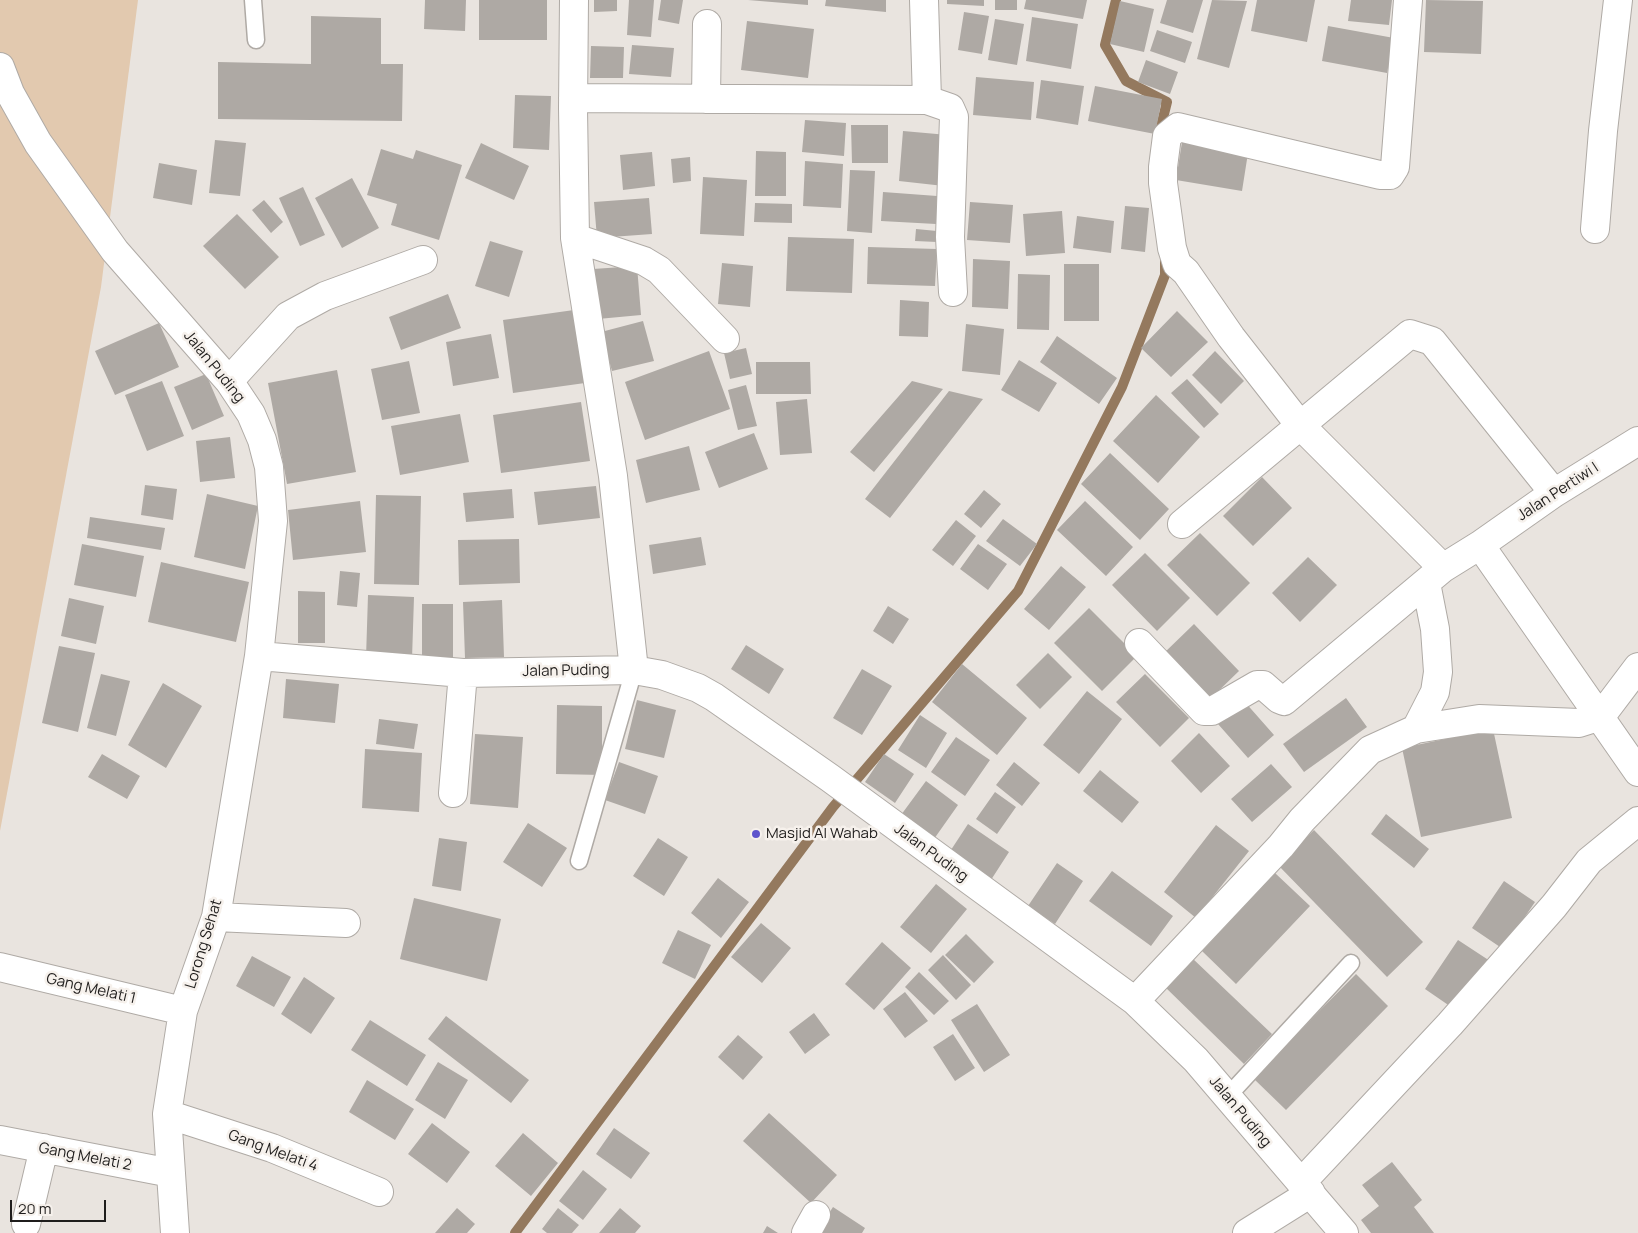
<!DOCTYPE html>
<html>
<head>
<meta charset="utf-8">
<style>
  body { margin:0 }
  #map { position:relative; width:1638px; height:1233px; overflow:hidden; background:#e9e4df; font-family:Manrope,sans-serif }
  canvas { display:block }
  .scale { position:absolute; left:10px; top:1200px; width:96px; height:22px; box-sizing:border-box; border:2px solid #1f1d1c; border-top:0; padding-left:6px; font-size:15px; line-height:18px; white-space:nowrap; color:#1f1d1c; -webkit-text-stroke:4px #f6f1ec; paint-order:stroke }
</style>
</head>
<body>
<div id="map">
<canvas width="1638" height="1233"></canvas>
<div class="scale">20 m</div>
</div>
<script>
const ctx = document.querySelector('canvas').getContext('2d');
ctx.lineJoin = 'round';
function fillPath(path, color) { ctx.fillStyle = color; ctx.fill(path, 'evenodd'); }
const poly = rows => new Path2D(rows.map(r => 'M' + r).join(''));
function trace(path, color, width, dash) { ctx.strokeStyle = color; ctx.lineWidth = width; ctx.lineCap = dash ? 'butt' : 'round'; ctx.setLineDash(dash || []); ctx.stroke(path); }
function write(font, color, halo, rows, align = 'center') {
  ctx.font = font + ' Manrope,sans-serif'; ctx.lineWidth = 5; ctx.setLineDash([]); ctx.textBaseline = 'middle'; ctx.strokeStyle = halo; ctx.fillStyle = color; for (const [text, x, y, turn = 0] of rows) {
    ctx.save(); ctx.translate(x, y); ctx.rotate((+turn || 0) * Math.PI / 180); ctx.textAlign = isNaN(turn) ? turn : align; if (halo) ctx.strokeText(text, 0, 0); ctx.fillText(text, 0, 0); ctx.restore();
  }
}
fillPath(poly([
  [0,0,138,0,101,287,0,831]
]), '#e2c9af');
trace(poly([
  [1116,0,1105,45,1126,81,1167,102,1159,134],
  [515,1233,833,807,1018,591,1122,387,1165,275,1165,258]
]), '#94795e', 10);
fillPath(poly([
  [425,0,466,0,465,31,424,29],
  [479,0,547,0,547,40,479,40],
  [594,0,617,0,617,11,594,12],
  [629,0,654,0,651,37,627,35],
  [661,0,683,0,679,24,658,20],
  [748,0,808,0,808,5],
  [826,0,886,0,886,12,825,6],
  [947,0,984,0,984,6,947,4],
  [995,0,1017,0,1017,10,995,10],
  [1026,0,1087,0,1083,19,1024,9],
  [1167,0,1203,0,1193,33,1160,23],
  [1212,0,1247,1,1229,68,1197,59],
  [1257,0,1315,0,1307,42,1251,31],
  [1351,0,1392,0,1389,25,1348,21],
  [1426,0,1483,1,1481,54,1424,52],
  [1120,1,1154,9,1144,52,1110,44],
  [964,12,989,16,982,54,958,50],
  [311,16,381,18,381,64,403,64,402,121,218,119,218,62,311,64],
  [1032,17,1078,24,1071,69,1026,61],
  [995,19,1024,24,1017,65,988,60],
  [747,21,814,29,808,78,741,70],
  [1328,26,1394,38,1387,73,1322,61],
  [1157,30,1192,42,1185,63,1150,51],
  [632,45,674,48,671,77,629,74],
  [591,46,624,47,623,78,590,78],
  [1146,60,1178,72,1170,94,1138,82],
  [976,77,1034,82,1031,120,973,115],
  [1041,80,1084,86,1078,125,1036,118],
  [1095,86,1162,99,1155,134,1088,121],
  [515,95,551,96,549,150,513,148],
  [805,120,846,123,844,156,802,152],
  [851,125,888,125,888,163,852,163],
  [903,131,948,135,944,186,899,181],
  [215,140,246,143,240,196,209,193],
  [1182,142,1248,153,1242,191,1176,180],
  [481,143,529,166,514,200,465,178],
  [381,149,413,159,416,150,462,165,439,240,391,225,397,204,367,195],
  [756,151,786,152,786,196,755,196],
  [652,152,655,186,623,190,620,155],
  [690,157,691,181,673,183,671,159],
  [805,161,843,164,841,208,803,206],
  [159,163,197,170,192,205,153,198],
  [850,170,875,171,872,233,847,231],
  [703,177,747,180,744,236,700,234],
  [352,178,379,228,342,248,315,198],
  [303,187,325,235,300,246,279,198],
  [883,192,937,196,936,224,881,221],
  [649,198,652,234,597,238,594,202],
  [264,200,283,222,271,233,252,210],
  [970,202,1013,205,1010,243,967,240],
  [755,203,792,204,792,223,754,222],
  [1125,206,1149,208,1145,252,1121,249],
  [1062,211,1065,253,1026,256,1023,214],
  [237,214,279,257,245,289,203,246],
  [1077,216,1114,221,1111,253,1073,248],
  [916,229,937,231,937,242,915,241],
  [788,237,854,239,852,293,786,291],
  [490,241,523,251,509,297,475,286],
  [868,247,937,249,935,286,867,284],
  [973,259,1010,261,1008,309,972,307],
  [722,263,753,266,750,307,718,304],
  [1064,264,1099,264,1099,321,1064,321],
  [637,266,641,315,598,319,593,269],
  [1018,274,1050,275,1049,330,1017,329],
  [448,294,461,328,401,350,389,317],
  [900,300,929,302,928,337,899,336],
  [574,310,585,383,513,393,503,320],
  [1177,311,1208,342,1171,377,1141,348],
  [643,321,654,361,612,371,601,332],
  [159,323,179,367,115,395,95,351],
  [966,324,1004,329,1000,375,962,371],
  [491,334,499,378,453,386,446,342],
  [1057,336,1117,378,1099,404,1040,362],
  [746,348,752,374,730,379,724,353],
  [709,351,730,409,645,440,625,382],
  [1215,351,1244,381,1221,404,1192,375],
  [1019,360,1057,383,1039,412,1001,390],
  [409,361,420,413,382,420,371,369],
  [756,362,810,362,811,394,756,394],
  [337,370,356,472,287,484,268,383],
  [206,374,224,416,192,430,174,387],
  [1187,379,1219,414,1204,428,1171,393],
  [162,381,184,436,147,451,125,395],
  [912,381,943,389,874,472,850,452],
  [746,385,757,426,738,430,728,390],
  [949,391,983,399,890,518,865,499],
  [1156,395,1200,437,1158,483,1113,441],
  [807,399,812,453,780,455,776,402],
  [581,402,590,461,501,473,493,415],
  [460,414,469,462,400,475,391,426],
  [754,433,768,469,719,488,705,452],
  [230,437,235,478,200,482,196,441],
  [689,446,700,490,646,503,636,460],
  [1110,453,1169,509,1140,540,1081,484],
  [1262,477,1292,508,1253,546,1223,516],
  [145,485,177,489,173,520,141,515],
  [596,486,600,518,538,525,534,492],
  [512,489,514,518,466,522,463,493],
  [984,490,1001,504,981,528,964,514],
  [207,494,258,506,245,569,194,557],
  [376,495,421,496,419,585,374,584],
  [360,501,366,552,293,560,288,510],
  [1085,501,1133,547,1106,576,1057,530],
  [90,517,165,528,161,550,87,538],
  [1003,519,1037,544,1020,566,986,541],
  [956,520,976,536,953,566,932,550],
  [1200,533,1250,583,1217,616,1167,565],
  [701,537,706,565,653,574,649,545],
  [519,539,520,583,459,585,458,540],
  [82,544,144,556,136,597,74,585],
  [978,544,1007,564,988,590,960,569],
  [1145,553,1190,598,1157,631,1112,585],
  [1308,557,1337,585,1300,622,1272,593],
  [161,562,249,582,236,642,148,622],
  [1061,566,1086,587,1049,630,1024,609],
  [340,571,360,573,357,607,337,605],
  [298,591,325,592,325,643,298,643],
  [368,595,414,597,412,659,366,658],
  [69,598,104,606,96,644,61,636],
  [502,600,504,657,465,658,463,602],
  [422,604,453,604,453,659,422,659],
  [888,606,909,619,893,644,873,631],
  [1089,608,1137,656,1102,691,1054,643],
  [1194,624,1239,671,1207,702,1161,656],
  [746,645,784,669,769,694,731,669],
  [59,646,95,653,78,732,42,723],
  [1048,653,1072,677,1040,709,1016,685],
  [962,664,1027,718,997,755,932,702],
  [862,669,892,686,862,735,833,718],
  [101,674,130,681,116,736,87,728],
  [1145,674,1189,718,1160,747,1116,702],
  [286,679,339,684,335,723,283,718],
  [163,683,202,706,166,768,128,745],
  [1087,691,1122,719,1079,774,1043,745],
  [1346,698,1367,727,1304,772,1283,744],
  [637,700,676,710,664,758,625,749],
  [1244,701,1274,735,1248,758,1218,724],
  [557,705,602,706,602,775,556,774],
  [920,715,947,733,926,768,898,750],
  [379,719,418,724,414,749,376,744],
  [1493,729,1512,818,1421,837,1402,748],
  [1199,733,1230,766,1201,793,1171,761],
  [475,734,523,737,518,808,470,804],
  [956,737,990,760,965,796,931,772],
  [365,749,422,753,419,812,362,808],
  [102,754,140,776,127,799,88,777],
  [884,754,914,774,895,803,865,782],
  [619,762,658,776,645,814,605,800],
  [1014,762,1040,783,1022,806,996,785],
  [1271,764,1292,787,1252,822,1231,799],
  [1100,770,1139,802,1122,823,1083,791],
  [926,781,958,805,934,839,901,815],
  [995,792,1016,807,997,834,976,819],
  [1386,814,1429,849,1414,868,1371,834],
  [528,823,567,848,542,887,503,862],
  [968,824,1009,852,989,883,947,856],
  [1216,825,1249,851,1196,918,1164,892],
  [1314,830,1423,942,1387,977,1278,865],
  [439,838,467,842,461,891,432,886],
  [658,838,688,857,664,896,633,876],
  [1057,863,1083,881,1055,924,1028,906],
  [1112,871,1173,916,1151,946,1089,901],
  [1275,873,1310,906,1236,984,1202,951],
  [718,878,749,902,721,938,691,913],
  [1504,881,1535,902,1503,949,1472,928],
  [936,884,967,909,931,953,900,927],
  [414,898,501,919,487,981,400,959],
  [761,923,791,948,762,983,731,957],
  [678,930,711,945,695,979,662,963],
  [966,934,994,962,974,983,945,955],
  [1458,940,1490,961,1457,1011,1425,989],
  [882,942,911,968,874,1010,845,984],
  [943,955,971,985,956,1000,928,970],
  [252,956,291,977,274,1007,236,986],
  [1191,957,1272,1034,1244,1064,1164,986],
  [919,972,949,1001,934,1015,905,987],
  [1356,974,1388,1006,1286,1110,1253,1078],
  [304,977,335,998,311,1034,281,1014],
  [905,992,928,1021,905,1038,883,1009],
  [977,1004,1010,1055,984,1072,951,1020],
  [814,1013,830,1035,805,1054,789,1032],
  [446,1016,529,1080,511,1103,428,1039],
  [370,1020,426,1055,407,1086,351,1050],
  [953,1034,975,1068,955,1081,933,1047],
  [738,1035,763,1057,743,1080,718,1057],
  [438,1062,468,1080,445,1119,415,1100],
  [367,1080,414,1109,395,1140,349,1112],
  [769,1113,837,1175,811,1203,743,1141],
  [432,1123,470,1152,447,1183,408,1154],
  [614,1128,650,1153,631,1179,596,1154],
  [523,1133,558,1163,531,1196,495,1166],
  [1392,1162,1422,1200,1414,1207,1434,1233,1371,1233,1361,1220,1379,1206,1362,1185],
  [583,1170,607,1189,583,1220,559,1201],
  [833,1207,865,1228,862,1233,816,1233],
  [457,1208,475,1224,467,1233,435,1233],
  [558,1208,579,1225,572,1233,547,1233,542,1229],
  [620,1208,641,1226,635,1233,599,1233],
  [767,1226,778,1233,763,1233]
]), '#aea9a4');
const lane = poly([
  [253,0,256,40],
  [579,861,634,670],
  [1227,1097,1351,963]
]);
const street = poly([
  [574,0,573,108,575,238,613,476,634,670],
  [1408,0,1395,167,1390,175,1380,175,1178,127,1167,136,1163,167,1163,183,1172,248,1177,264,1186,272,1231,337,1299,424,1443,568,1480,545,1638,772],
  [0,67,10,93,38,143,115,251,229,381,251,414,262,440,269,467,273,521,259,656,216,917,183,1011,167,1114,175,1233],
  [573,98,927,100,924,0],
  [706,99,707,24],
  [927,100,950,108,954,117,950,237,953,292],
  [1595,229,1603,131,1618,0],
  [575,238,644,261,659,270,725,339],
  [229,381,288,316,325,296,423,260],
  [1182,524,1410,334,1432,341,1554,493],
  [1480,545,1554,493,1638,441],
  [1139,643,1204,711,1212,711,1257,685,1263,685,1279,699,1284,701,1443,568],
  [259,656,463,673,634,670,662,675,698,688,714,697,830,778,1135,1001,1196,1060,1344,1233],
  [1416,729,1435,692,1438,672,1435,629,1426,583],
  [453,793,463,673],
  [216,917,346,923],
  [0,967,183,1011],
  [1135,1001,1281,846,1302,820,1370,750,1416,729,1479,719,1579,723,1601,716,1638,667],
  [167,1114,272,1148,379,1192],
  [0,1140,171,1173],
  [1301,1183,1450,1024,1554,906,1589,861,1638,821],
  [26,1224,44,1148],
  [806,1233,816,1215],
  [1247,1233,1311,1193]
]);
trace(lane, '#afaaa5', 19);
trace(street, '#afaaa5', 30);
trace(lane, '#fff', 16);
trace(street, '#fff', 28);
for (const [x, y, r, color] of [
  [756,834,5,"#5e54cc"]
]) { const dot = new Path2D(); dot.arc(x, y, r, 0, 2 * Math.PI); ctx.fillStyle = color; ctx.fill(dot); trace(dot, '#f6f1ec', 2); }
write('15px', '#1f1d1c', '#f6f1ec', [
  ["Jalan Puding",214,367,51],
  ["Jalan Pertiwi I",1558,492,-33],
  ["Jalan Puding",566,671,-1],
  ["Jalan Puding",931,853,36],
  ["Lorong Sehat",204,944,-73],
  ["Gang Melati 1",91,989,13],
  ["Jalan Puding",1240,1112,50],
  ["Gang Melati 4",273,1151,20],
  ["Gang Melati 2",85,1157,11]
]);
write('15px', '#1f1d1c', '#f6f1ec', [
  ["Masjid Al Wahab",766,834]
], 'left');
</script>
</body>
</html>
